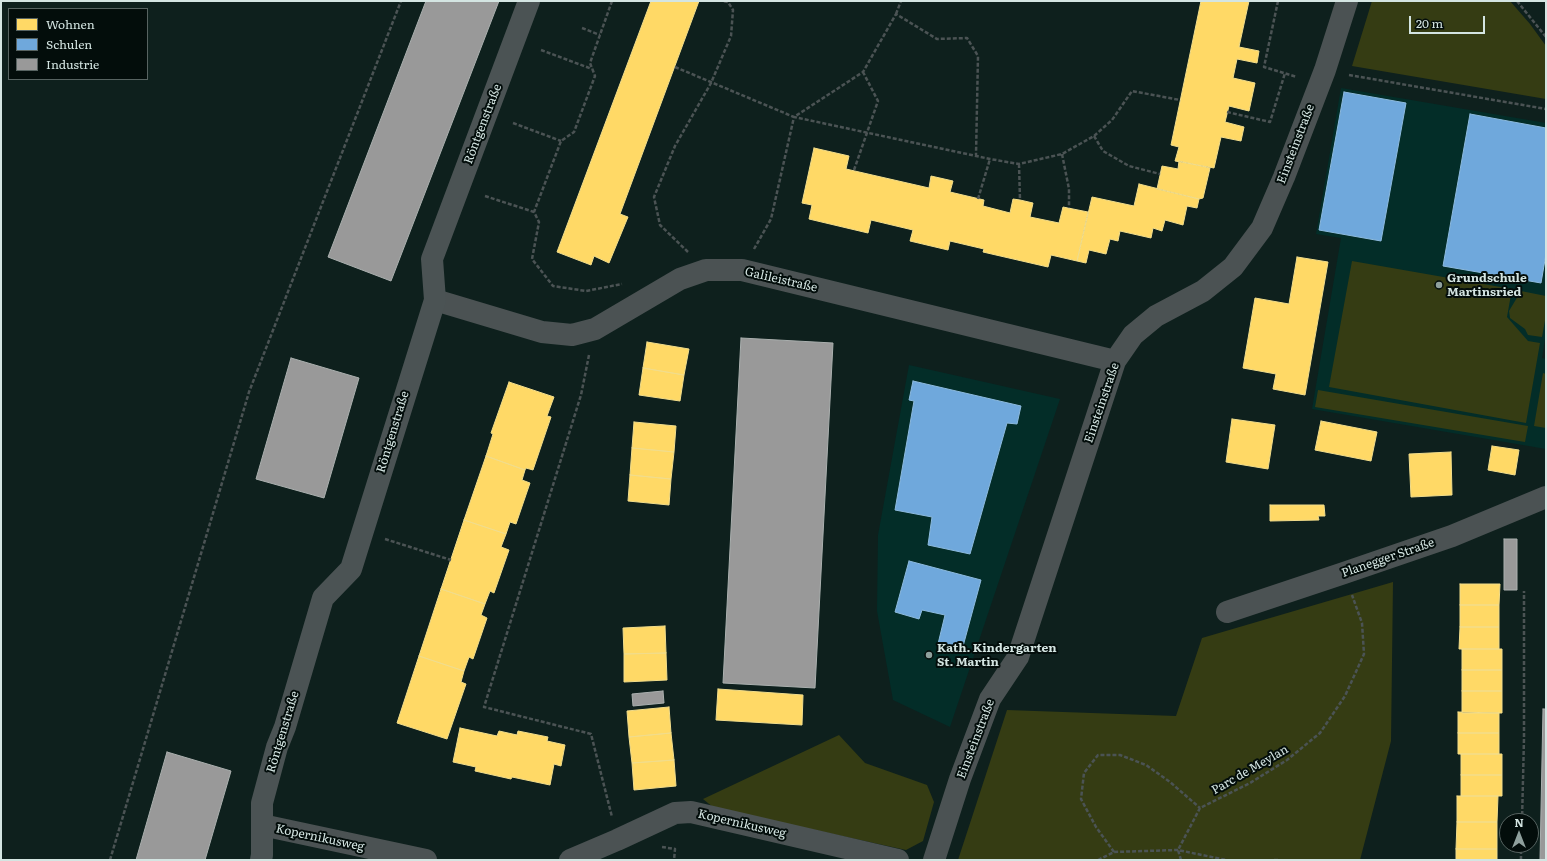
<!DOCTYPE html>
<html>
<head>
<meta charset="utf-8">
<style>
  body { margin:0 }
  #map { position:relative; width:1547px; height:861px; overflow:hidden; background:#0e201d; font-family:Literata,serif }
  canvas { display:block }
  .frame { position:absolute; inset:0; border:2px solid #d4e5e2; pointer-events:none }
  .legend { position:absolute; left:8px; top:8px; width:140px; height:72px; box-sizing:border-box; background:#030d0b; border:1px solid #576361; margin:0; padding:5px 7px; list-style:none; font-size:12px; color:#d4e5e2 }
  .legend li { display:flex; align-items:center; gap:8px; height:20px }
  .legend b { width:20px; border:1px solid #576361 }
  .north { position:absolute; left:1499px; top:813px; width:40px; height:40px; box-sizing:border-box; background:#030d0b; border:1px solid #576361; border-radius:50%; rotate:0deg; font-size:11px; font-weight:700; line-height:16px; text-align:center; color:#d4e5e2 }
  .north::after { content:''; display:block; margin:auto; width:14px; height:18px; background:#8fa09d; clip-path:polygon(50% 0,100% 100%,50% 72%,0 100%) }
  .scale { position:absolute; left:1409px; top:16px; width:76px; height:18px; box-sizing:border-box; border:2px solid #d4e5e2; border-top:0; padding-left:5px; font-size:12px; line-height:14px; white-space:nowrap; color:#d4e5e2; -webkit-text-stroke:3px #030d0b; paint-order:stroke }
</style>
</head>
<body>
<div id="map">
<canvas width="1547" height="861"></canvas>
<div class="frame"></div>
<ul class="legend">
<li><b style="height:11px;background:#ffd966"></b>Wohnen</li>
<li><b style="height:11px;background:#6fa8dc"></b>Schulen</li>
<li><b style="height:11px;background:#999"></b>Industrie</li>
</ul>
<div class="north">N</div>
<div class="scale">20 m</div>
</div>
<script>
const ctx = document.querySelector('canvas').getContext('2d');
ctx.lineJoin = 'round';
function fillPath(path, color) { ctx.fillStyle = color; ctx.fill(path, 'evenodd'); }
const poly = rows => new Path2D(rows.map(r => 'M' + r).join(''));
function trace(path, color, width, dash) { ctx.strokeStyle = color; ctx.lineWidth = width; ctx.lineCap = dash ? 'butt' : 'round'; ctx.setLineDash(dash || []); ctx.stroke(path); }
function write(font, color, halo, rows, align = 'center') {
  ctx.font = font + ' Literata,serif'; ctx.lineWidth = 4; ctx.setLineDash([]); ctx.textBaseline = 'middle'; ctx.strokeStyle = halo; ctx.fillStyle = color; for (const [text, x, y, turn = 0] of rows) {
    ctx.save(); ctx.translate(x, y); ctx.rotate((+turn || 0) * Math.PI / 180); ctx.textAlign = isNaN(turn) ? turn : align; if (halo) ctx.strokeText(text, 0, 0); ctx.fillText(text, 0, 0); ctx.restore();
  }
}
fillPath(poly([
  [1341,88,1546,123,1546,333,1542,358,1546,359,1546,449,1312,409,1341,238,1316,234],
  [909,365,1060,399,950,727,893,700,877,611,878,535]
]), '#032d28');
fillPath(poly([
  [1372,1,1510,1,1530,24,1546,46,1546,99,1352,66],
  [1352,261,1512,289,1507,317,1528,341,1540,343,1526,423,1329,387],
  [1521,291,1546,296,1546,315,1542,337,1528,335,1525,329,1510,318,1509,311],
  [1543,373,1546,374,1546,428,1534,426],
  [1318,390,1528,426,1525,442,1315,407],
  [1393,582,1391,741,1360,860,958,860,1007,710,1176,716,1202,638],
  [839,735,865,763,927,785,934,802,923,841,906,850,714,808,703,799]
]), '#353c13');
const homes = poly([
  [651,1,699,1,620,214,628,217,609,263,594,256,591,265,557,252,651,1],
  [1201,1,1249,1,1239,47,1259,51,1257,63,1237,59,1233,78,1255,83,1249,111,1229,106,1225,122,1244,127,1241,141,1221,137,1214,168,1175,161,1179,147,1171,145,1201,1],
  [814,148,849,156,846,169,929,188,931,176,953,181,950,192,984,200,983,206,1010,213,1013,199,1020,200,1033,203,1030,217,1059,223,1063,207,1088,212,1077,261,1051,255,1048,267,983,252,984,249,950,241,948,250,910,241,913,230,871,220,868,233,809,219,812,205,802,203,814,148],
  [1179,161,1210,168,1203,198,1199,199,1157,189,1162,166,1178,169,1179,161],
  [1139,184,1199,199,1197,208,1187,206,1183,225,1165,220,1162,231,1153,228,1151,238,1120,231,1118,241,1110,239,1106,254,1089,250,1086,263,1077,261,1092,197,1134,206,1139,184],
  [1297,257,1328,262,1305,395,1273,389,1276,374,1243,368,1255,298,1289,304,1297,257],
  [647,342,689,349,684,375,643,368,647,342],
  [643,368,684,375,680,401,639,395,643,368],
  [509,382,554,397,547,416,551,417,533,470,526,468,525,470,486,456,493,434,491,433,509,382],
  [1232,419,1275,425,1268,469,1226,462,1232,419],
  [1321,421,1377,432,1371,461,1315,450,1321,421],
  [634,422,676,426,674,452,632,448,634,422],
  [1492,446,1519,450,1515,475,1488,470,1492,446],
  [632,448,674,452,671,479,630,475,632,448],
  [1451,452,1452,495,1411,497,1409,454,1451,452],
  [486,456,525,470,522,480,530,483,516,524,510,522,506,534,464,520,486,456],
  [630,475,671,479,669,505,628,501,630,475],
  [1270,505,1324,505,1325,516,1318,516,1319,520,1270,521,1270,505],
  [464,520,506,534,501,547,509,550,494,593,490,591,485,604,441,589,464,520],
  [1460,584,1500,584,1499,605,1460,605,1460,584],
  [441,589,485,604,481,615,487,618,473,659,469,657,464,671,419,656,441,589],
  [1460,605,1499,605,1499,627,1460,627,1460,605],
  [665,626,666,653,624,654,623,628,665,626],
  [1460,627,1499,627,1499,649,1459,649,1460,627],
  [1462,649,1502,649,1502,670,1462,670,1462,649],
  [666,653,667,680,624,682,624,654,666,653],
  [419,656,464,671,461,682,466,684,447,739,397,723,419,656],
  [1462,670,1502,670,1502,691,1462,691,1462,670],
  [718,689,803,695,802,725,716,720,718,689],
  [1462,691,1502,691,1502,713,1462,713,1462,691],
  [669,707,671,733,629,737,627,711,669,707],
  [1458,712,1499,713,1499,733,1458,733,1458,712],
  [460,728,497,736,499,731,517,735,518,731,548,737,547,741,565,745,561,766,554,764,550,785,512,777,511,779,475,771,476,767,453,762,460,728],
  [671,733,674,760,632,763,629,737,671,733],
  [1458,733,1499,733,1499,754,1458,754,1458,733],
  [1461,754,1502,754,1502,775,1461,775,1461,754],
  [674,760,676,786,634,790,632,763,674,760],
  [1461,775,1502,775,1502,796,1461,796,1461,775],
  [1457,796,1498,796,1497,822,1457,822,1457,796],
  [1457,822,1497,822,1497,849,1456,849,1457,822],
  [1456,849,1497,849,1497,860,1456,860,1456,849]
]);
fillPath(homes, '#ffd966');
trace(homes, '#f2dd8b', 1);
const schools = poly([
  [1344,92,1406,103,1381,241,1319,230,1344,92],
  [1470,114,1546,128,1546,254,1541,283,1443,266,1470,114],
  [913,381,1021,406,1017,424,1007,423,970,554,928,545,932,517,895,510,914,401,909,400,913,381],
  [909,561,981,580,962,650,938,644,945,615,922,610,919,619,895,612,909,561]
]);
fillPath(schools, '#6fa8dc');
trace(schools, '#8dbade', 1);
const industry = poly([
  [426,1,499,1,391,281,328,257,426,1],
  [741,338,833,343,815,688,723,683,741,338],
  [291,358,359,378,324,498,256,479,291,358],
  [1504,539,1517,539,1517,590,1504,590,1504,539],
  [663,691,664,703,633,706,632,694,663,691],
  [1543,709,1546,709,1546,860,1540,860,1543,709],
  [167,752,231,771,205,860,136,860,167,752]
]);
fillPath(industry, '#999');
trace(industry, '#abb0af', 1);
trace(poly([
  [612,1,590,63,595,76,574,132,561,141,534,212,539,222,532,259,553,286,586,291,622,284],
  [1278,1,1264,67,1297,77],
  [1517,1,1546,37],
  [896,14,901,1],
  [582,28,600,35],
  [541,50,592,69],
  [675,67,794,117,863,72,896,14,937,39,967,38,978,56,976,155],
  [1349,75,1546,109],
  [1227,112,1270,122,1285,73],
  [513,123,561,141],
  [1094,136,1103,151,1129,166,1160,174],
  [1062,154,1069,189,1069,208],
  [1019,164,1020,200],
  [854,170,878,101,863,72],
  [485,196,534,212],
  [978,199,990,159],
  [754,249,771,219,794,117,990,159,1019,164,1062,154,1094,136,1112,120,1132,91,1180,100],
  [688,252,660,225,654,197,675,146,711,83,731,36,733,10,728,2,723,1],
  [589,355,581,395,484,707,591,734,612,817],
  [385,539,451,560],
  [1522,821,1524,738,1524,591],
  [662,847,675,849,674,860],
  [1114,852,1096,827,1081,799,1084,773,1098,755,1120,755,1146,765,1170,782,1200,808],
  [110,860,249,392,401,1],
  [1098,860,1114,852,1178,850,1226,860],
  [1181,860,1178,850,1200,808,1250,783,1287,760,1320,733,1345,696,1364,654,1362,623,1352,595],
  [1274,860,1278,860],
  [1521,860,1521,845]
]), '#4b5354', 2.5, [4, 2]);
trace(poly([
  [435,300,542,332,572,335,595,329,680,279,706,270,742,270,1115,361],
  [1227,612,1344,573,1452,536,1546,497],
  [262,825,426,860],
  [570,860,617,840,675,813,691,812,898,860],
  [934,860,960,779,990,699,1018,657,1115,361,1133,335,1156,316,1203,291,1233,267,1262,228,1284,177,1325,70,1347,1]
]), '#4b5253', 22);
trace(poly([
  [261,860,262,855,262,803,277,747,285,727,323,598,351,569,435,300,432,259,529,1]
]), '#4b5354', 22);
for (const [x, y, r, color] of [
  [1439,285,4,"#8fa09d"],
  [929,655,4,"#8fa09d"]
]) { const dot = new Path2D(); dot.arc(x, y, r, 0, 2 * Math.PI); ctx.fillStyle = color; ctx.fill(dot); trace(dot, '#030d0b', 1.5); }
write('12px', '#d4e5e2', '#030d0b', [
  ["Röntgenstraße",483,124,-69],
  ["Einsteinstraße",1296,144,-69],
  ["Galileistraße",781,280,13],
  ["Einsteinstraße",1102,403,-71],
  ["Röntgenstraße",393,432,-73],
  ["Planegger Straße",1388,558,-19],
  ["Röntgenstraße",283,732,-73],
  ["Einsteinstraße",976,739,-69],
  ["Parc de Meylan",1250,770,-30],
  ["Kopernikusweg",742,824,13],
  ["Kopernikusweg",320,838,12]
]);
write('bold 12px', '#d4e5e2', '#030d0b', [
  ["Grundschule",1447,278],
  ["Martinsried",1447,292],
  ["Kath. Kindergarten",937,648],
  ["St. Martin",937,662]
], 'left');
</script>
</body>
</html>
